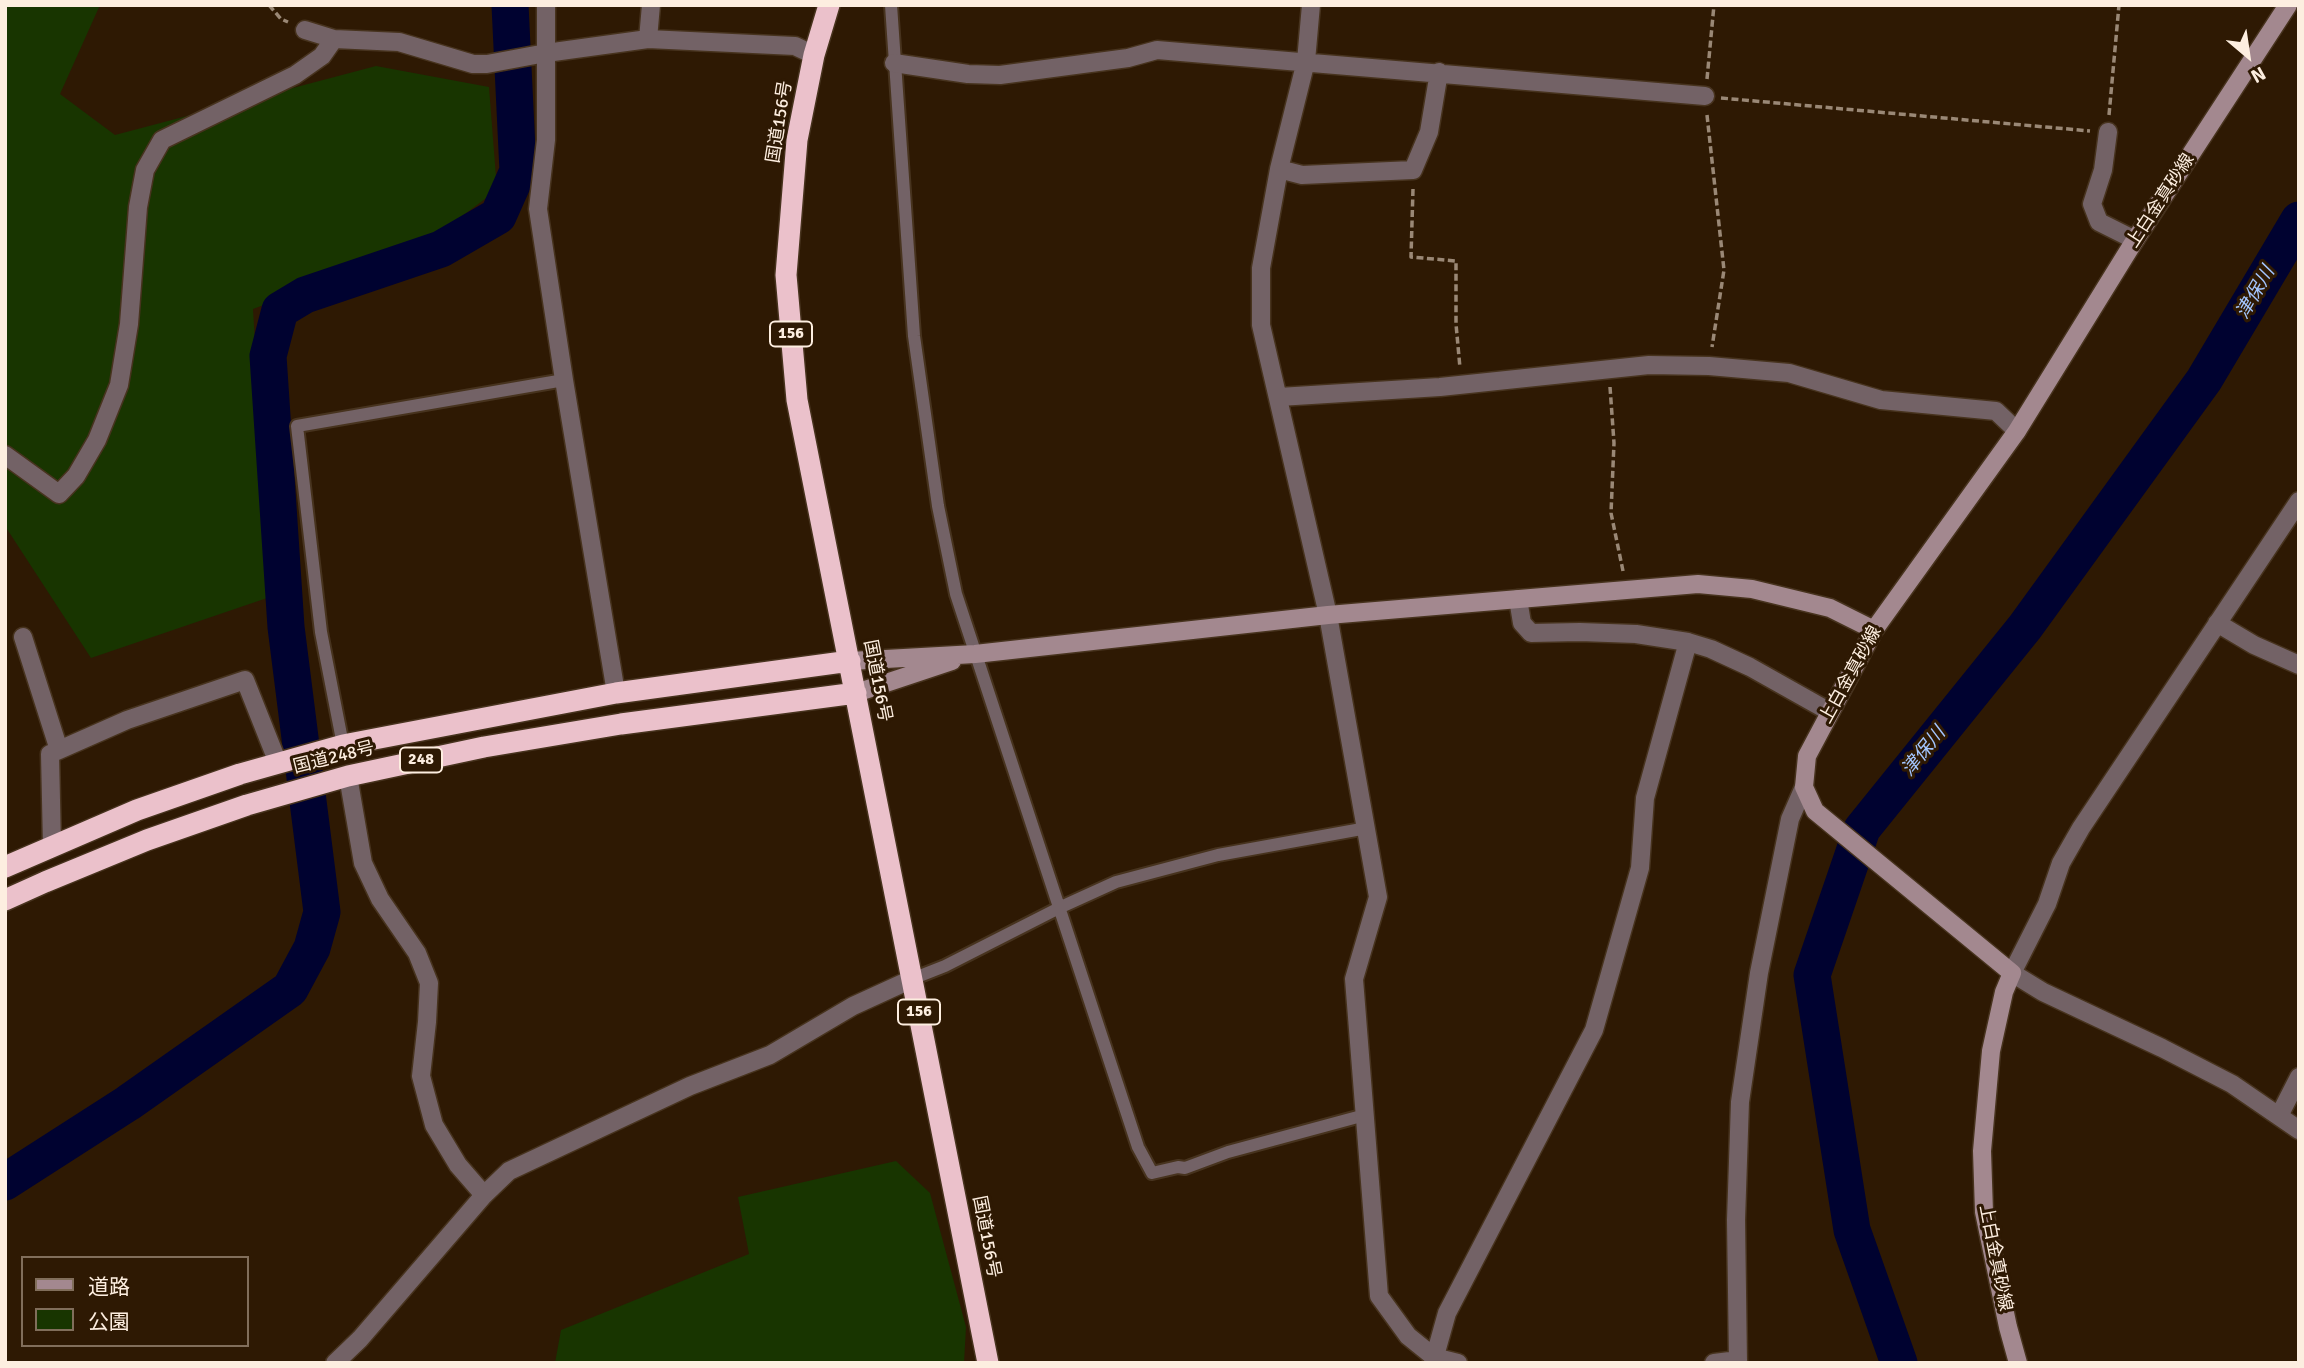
<!DOCTYPE html>
<html>
<head>
<meta charset="utf-8">
<style>
  body { margin:0 }
  #map { position:relative; width:2304px; height:1368px; overflow:hidden; background:#2e1903; font-family:Signika,"Noto Sans JP",sans-serif }
  canvas { display:block }
  .frame { position:absolute; inset:0; border:7px solid #fdeee0; pointer-events:none }
  .legend { position:absolute; left:21px; top:1256px; width:228px; height:91px; box-sizing:border-box; background:#2e1903; border:2px solid #816e5b; margin:0; padding:9px 12px; list-style:none; font-size:21px; color:#fdeee0 }
  .legend li { display:flex; align-items:center; gap:14px; height:35px }
  .legend b { width:35px; border:2px solid #816e5b }
  .north { position:absolute; left:2213px; top:21px; width:70px; height:70px; -webkit-text-stroke:5px #2e1903; paint-order:stroke; rotate:151deg; font-size:19px; font-weight:700; line-height:28px; text-align:center; color:#fdeee0 }
  .north::after { content:''; display:block; margin:auto; width:24px; height:32px; background:#fdeee0; clip-path:polygon(50% 0,100% 100%,50% 72%,0 100%) }
</style>
</head>
<body>
<div id="map">
<canvas width="2304" height="1368"></canvas>
<div class="frame"></div>
<ul class="legend">
<li><b style="height:9px;background:#a3888f"></b>道路</li>
<li><b style="height:19px;background:#183500"></b>公園</li>
</ul>
<div class="north">N</div>
</div>
<script>
const ctx = document.querySelector('canvas').getContext('2d');
ctx.lineJoin = 'round';
function fillPath(path, color) { ctx.fillStyle = color; ctx.fill(path, 'evenodd'); }
const poly = rows => new Path2D(rows.map(r => 'M' + r).join(''));
function trace(path, color, width, dash) { ctx.strokeStyle = color; ctx.lineWidth = width; ctx.lineCap = dash ? 'butt' : 'round'; ctx.setLineDash(dash || []); ctx.stroke(path); }
function write(font, color, halo, rows, align = 'center') {
  ctx.font = font + ' Signika,"Noto Sans JP",sans-serif'; ctx.lineWidth = 6; ctx.setLineDash([]); ctx.textBaseline = 'middle'; ctx.strokeStyle = halo; ctx.fillStyle = color; for (const [text, x, y, turn = 0] of rows) {
    ctx.save(); ctx.translate(x, y); ctx.rotate((+turn || 0) * Math.PI / 180); ctx.textAlign = isNaN(turn) ? turn : align; if (halo) ctx.strokeText(text, 0, 0); ctx.fillText(text, 0, 0); ctx.restore();
  }
}
fillPath(poly([
  [5,5,100,5,60,94,115,135,376,66,489,87,497,190,422,246,253,309,270,597,91,658,5,526],
  [896,1161,930,1193,966,1327,964,1363,555,1363,561,1330,749,1254,738,1197]
]), '#183500');
trace(poly([
  [5,1182,128,1103,290,989,312,948,322,912,286,627,268,356,280,310,305,295,441,249,498,216,518,171,510,5],
  [1899,1363,1852,1230,1812,975,1862,829,2025,627,2204,380,2299,220]
]), '#000230', 37);
const lane = poly([
  [891,5,914,336,938,506,956,594,1138,1147,1152,1173,1178,1167,1185,1168,1228,1152,1365,1115],
  [343,745,321,632,297,426,564,380],
  [912,979,945,966,1061,907,1116,882,1218,855,1367,828]
]);
const street = poly([
  [546,5,546,140,538,209,564,380,616,693],
  [1311,5,1306,61,1279,169,1261,268,1261,325,1328,615,1378,897,1354,979,1379,1296,1408,1336,1434,1357,1458,1363],
  [305,30,334,39,399,42,473,64,487,64,546,53,648,39,795,46,814,55],
  [648,39,651,5],
  [894,63,968,74,1000,75,1128,58,1157,50,1705,96],
  [2108,132,2103,170,2092,204,2099,222,2135,240],
  [1279,169,1302,175,1413,170,1429,132,1439,72],
  [1279,397,1440,387,1649,365,1709,366,1789,373,1881,400,1996,411,2017,431],
  [5,455,59,494,76,476,97,440,119,385,129,324,138,207,145,170,162,140,295,75,322,56,334,39],
  [2299,501,2081,828,2061,863,2047,904,2012,973,2043,992,2162,1048,2232,1084,2299,1130],
  [1518,599,1522,623,1531,633,1580,632,1636,634,1688,642,1711,649,1750,667,1830,712],
  [2217,623,2254,645,2299,665],
  [23,637,59,750],
  [348,776,363,863,380,899,417,953,429,983,427,1022,421,1076,434,1125,458,1165,484,1195],
  [52,846,50,754,127,720,245,680,278,763],
  [2279,1116,2299,1077],
  [335,1363,360,1339,484,1195,509,1171,690,1086,770,1055,853,1006,912,979],
  [1433,1363,1447,1313,1594,1030,1640,868,1645,798,1688,642],
  [1714,1363,1738,1360],
  [1738,1363,1736,1220,1740,1102,1759,973,1790,819,1804,787]
]);
const secondary = poly([
  [850,661,975,654,1328,615,1698,584,1752,589,1830,608,1874,630],
  [856,693,952,661],
  [2018,1363,2008,1327,1984,1212,1982,1151,1991,1051,2004,992,2012,973,1815,811,1804,787,1807,756,1874,630,2017,431,2135,240,2288,5]
]);
const highway = poly([
  [829,5,814,55,797,140,786,275,797,400,988,1363],
  [5,867,137,810,240,774,343,745,616,693,850,661],
  [5,900,45,882,147,840,247,805,348,776,484,747,621,724,856,693]
]);
trace(lane, '#47331e', 16);
trace(street, '#47331e', 21);
trace(secondary, '#47331e', 21);
trace(highway, '#47331e', 24);
trace(poly([
  [269,5,281,19,288,22],
  [1707,79,1714,5],
  [1721,98,2090,131],
  [1707,115,1724,270,1712,347],
  [2109,115,2119,5],
  [1413,189,1411,257,1456,261,1456,324,1460,368],
  [1610,387,1614,443,1611,513,1623,571]
]), '#9a8876', 3.5, [7, 3.5]);
trace(lane, '#736266', 12);
trace(street, '#736266', 18);
trace(secondary, '#a3888f', 18);
trace(highway, '#ebc1cb', 21);
for (const [x, y, w] of [
  [791,334,42],
  [421,760,42],
  [919,1012,42]
]) { const box = new Path2D(); box.roundRect(x - w / 2, y - 12.5, w, 25, 5); ctx.fillStyle = '#2e1903'; ctx.fill(box); trace(box, '#fdeee0', 2); }
write('bold 16px', '#fdeee0', null, [
  ["156",791,334],
  ["248",421,760],
  ["156",919,1012]
]);
write('18px', '#fdeee0', '#2e1903', [
  ["国道156号",780,122,-81],
  ["上白金真砂線",2161,201,-57],
  ["上白金真砂線",1851,675,-61],
  ["国道156号",877,681,79],
  ["国道248号",334,758,-14],
  ["国道156号",986,1237,79],
  ["上白金真砂線",1995,1258,79]
]);
write('italic 19px', '#a3c5fe', '#2e1903', [
  ["津保川",2256,293,-60],
  ["津保川",1924,752,-51]
]);
</script>
</body>
</html>
